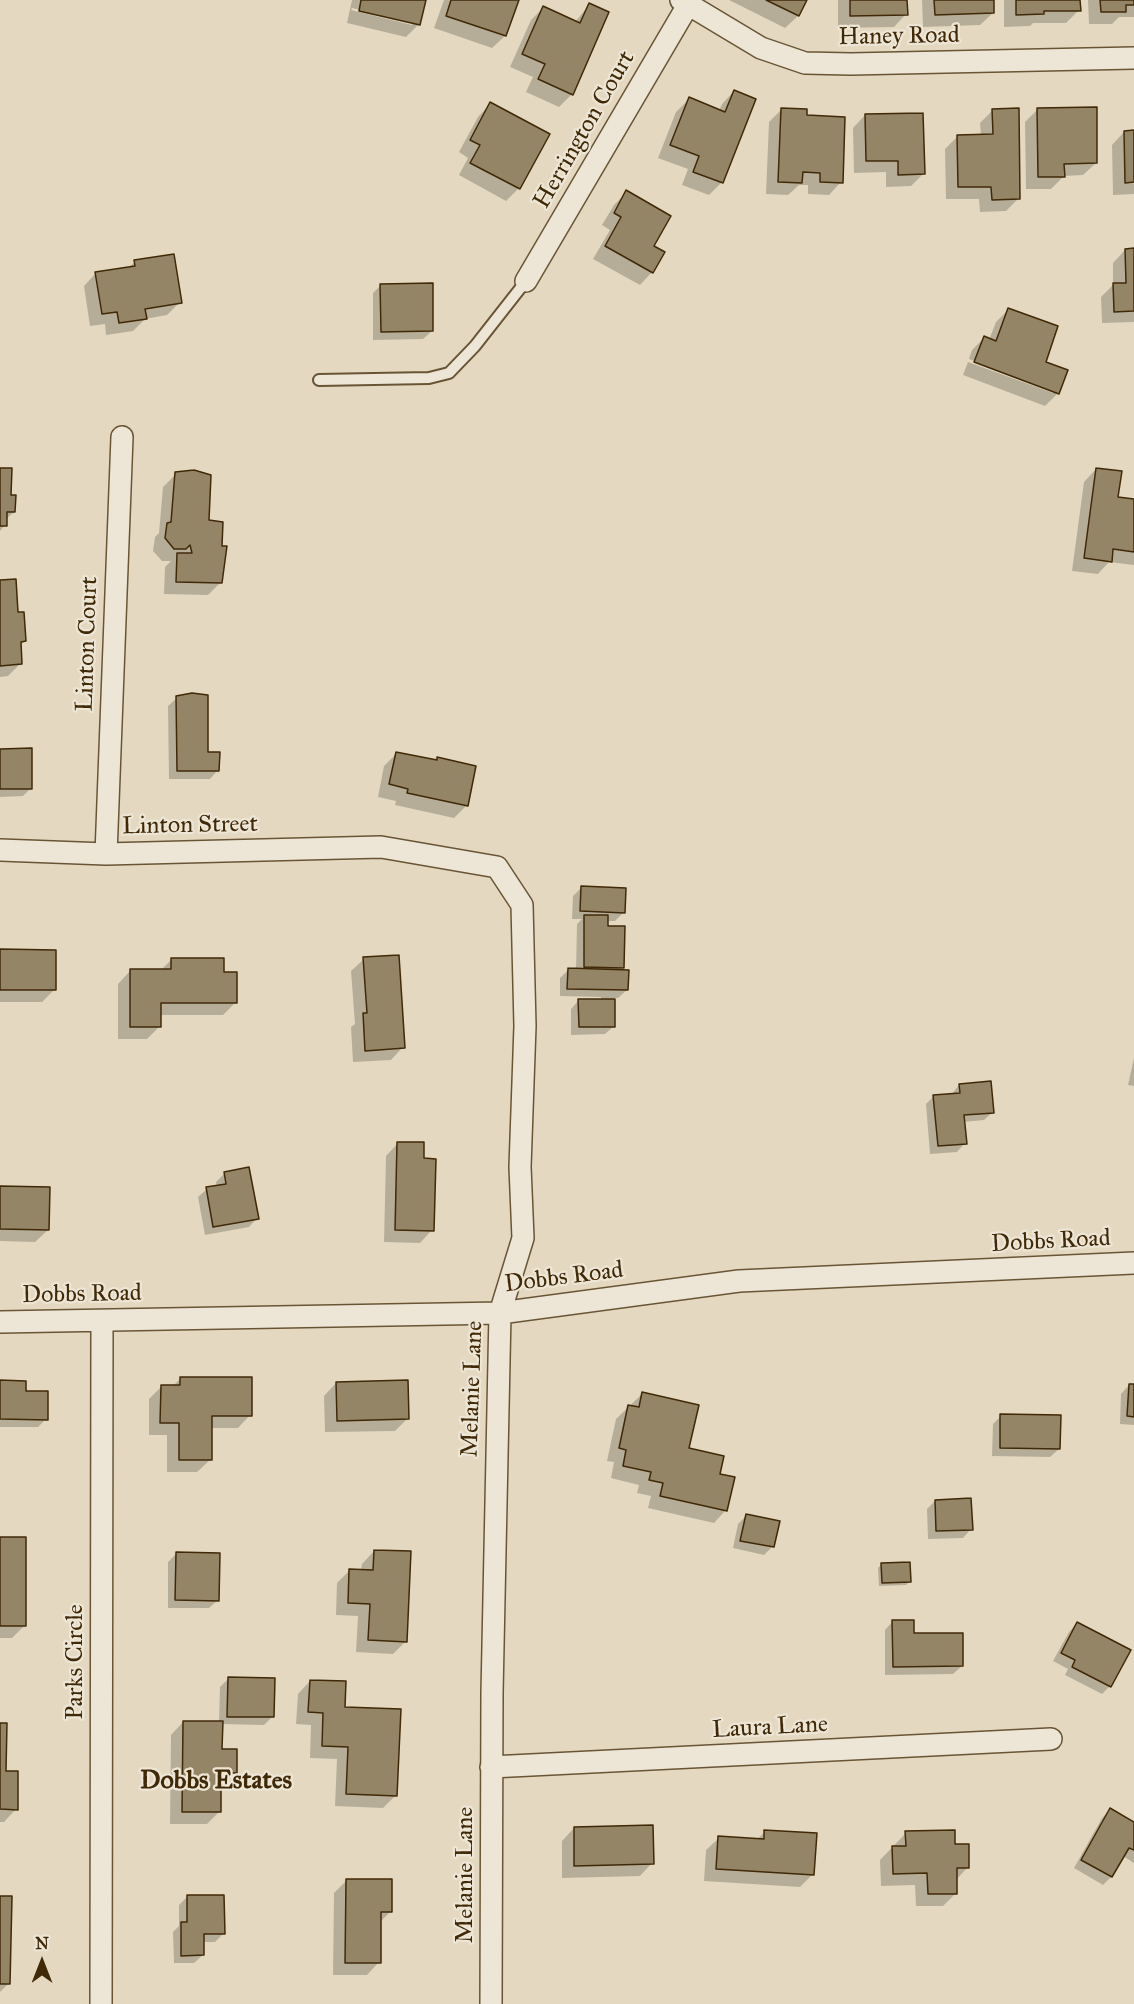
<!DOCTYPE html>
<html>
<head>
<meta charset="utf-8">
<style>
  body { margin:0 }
  #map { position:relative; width:1134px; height:2004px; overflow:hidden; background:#e4d9c0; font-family:"IM FELL Great Primer",serif }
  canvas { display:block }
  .north { position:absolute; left:12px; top:1932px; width:60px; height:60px; -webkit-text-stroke:4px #ede6d6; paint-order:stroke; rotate:0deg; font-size:16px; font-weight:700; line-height:24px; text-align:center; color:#402907 }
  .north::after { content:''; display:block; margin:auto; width:21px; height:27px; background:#402907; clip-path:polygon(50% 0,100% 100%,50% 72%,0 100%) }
</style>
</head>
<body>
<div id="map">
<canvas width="1134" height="2004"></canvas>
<div class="north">N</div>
</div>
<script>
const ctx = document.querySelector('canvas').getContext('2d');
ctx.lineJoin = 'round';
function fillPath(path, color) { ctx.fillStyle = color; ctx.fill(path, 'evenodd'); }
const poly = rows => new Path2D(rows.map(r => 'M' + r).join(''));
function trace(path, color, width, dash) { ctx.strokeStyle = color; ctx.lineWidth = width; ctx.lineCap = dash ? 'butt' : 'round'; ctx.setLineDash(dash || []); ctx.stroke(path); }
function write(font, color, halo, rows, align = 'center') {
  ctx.font = font + ' "IM FELL Great Primer",serif'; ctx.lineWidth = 4.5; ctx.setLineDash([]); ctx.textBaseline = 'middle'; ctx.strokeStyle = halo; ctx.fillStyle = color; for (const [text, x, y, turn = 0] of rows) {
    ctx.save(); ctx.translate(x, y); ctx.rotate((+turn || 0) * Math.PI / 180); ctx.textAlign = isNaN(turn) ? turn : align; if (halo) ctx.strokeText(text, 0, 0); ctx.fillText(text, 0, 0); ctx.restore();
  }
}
fillPath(poly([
  [352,0,425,0,419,24,406,37,347,23],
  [352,8,412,22,412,25,351,10],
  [444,0,517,0,505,36,492,48,434,28],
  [729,0,805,0,798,16,785,28],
  [838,0,906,0,906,14,894,27,838,28],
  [922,0,992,0,993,13,980,25,923,27],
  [1004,0,1079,0,1079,10,1066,23,1033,23,1030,26,1004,27],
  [1088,0,1134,0,1134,17,1119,17,1112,24,1089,24],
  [589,5,572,94,559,107,526,92,533,77,510,67,531,20,543,8,575,22],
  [734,91,754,100,721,183,709,195,682,185,688,169,658,158,676,112,689,99,719,111,722,104],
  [490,104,519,188,506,201,459,175,468,158,459,152,478,117],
  [782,109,806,117,841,182,829,195,808,194,808,185,799,185,788,195,766,194,769,122],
  [1038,109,1096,163,1083,175,1064,176,1051,189,1026,189,1025,122],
  [993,110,1018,199,1006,211,980,212,979,199,946,199,945,149,958,136,981,136,980,123],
  [865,115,923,174,911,186,886,187,886,172,854,173,853,128],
  [1124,132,1134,132,1134,194,1113,195,1112,145],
  [627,192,652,246,652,272,640,285,593,259,610,230,602,225,614,205],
  [1125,250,1134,250,1134,322,1102,323,1101,297,1113,285,1113,263],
  [135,262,180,302,167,315,145,319,133,331,106,335,105,324,90,326,84,286,96,273,128,268],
  [381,285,432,331,423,339,373,340,373,293],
  [1008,310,1044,362,1058,393,1045,406,963,375,968,362,1053,393,1053,390,969,359,972,350,984,338,989,340,996,322],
  [0,469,14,512,5,520,5,525,0,531],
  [1096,469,1117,498,1134,501,1134,565,1109,562,1098,574,1072,571,1084,482],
  [176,474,208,521,221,582,208,595,164,594,165,567,171,561,162,561,153,551,155,537,159,533,163,487],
  [0,582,16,614,25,641,19,646,20,664,8,676,0,677],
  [177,698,218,770,210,779,169,779,168,706],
  [0,750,31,788,23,796,0,797],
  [397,753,436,761,438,759,467,805,454,818,395,805,396,801,378,797,384,766],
  [582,887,623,913,615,921,607,921,606,927,622,967,619,971,627,990,618,998,613,998,614,1026,605,1034,571,1035,571,1009,579,1000,601,1000,601,997,560,996,560,978,568,970,576,970,577,924,582,919,572,919,573,896],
  [0,951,54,990,42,1002,0,1002],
  [364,959,403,1047,391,1060,353,1062,351,1027,355,1024,351,971],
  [171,960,222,973,236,1002,223,1015,159,1015,159,1027,147,1039,118,1039,118,984,130,971,160,971],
  [1134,1058,1134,1086,1128,1085],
  [959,1085,993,1112,984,1120,963,1122,965,1143,957,1152,930,1154,926,1104,934,1096,951,1095],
  [398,1143,422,1160,432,1230,420,1243,384,1242,386,1156],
  [225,1173,257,1218,249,1227,205,1235,198,1197,207,1189,217,1187,216,1182],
  [0,1187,48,1230,35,1242,0,1241],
  [181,1378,250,1415,238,1428,210,1428,210,1460,197,1472,167,1472,167,1435,149,1435,149,1399,161,1387,172,1387],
  [0,1382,24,1392,46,1419,38,1427,0,1427],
  [336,1383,408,1418,395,1431,325,1432,324,1396],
  [1129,1385,1134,1385,1134,1425,1120,1424,1121,1394],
  [642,1394,687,1450,718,1475,726,1510,714,1523,648,1508,651,1496,637,1493,639,1485,611,1478,614,1462,607,1461,616,1419],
  [1001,1416,1059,1449,1050,1457,992,1456,993,1424],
  [935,1501,971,1529,963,1538,928,1539,927,1509],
  [746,1516,773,1546,764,1555,733,1548,738,1524],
  [0,1539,25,1625,12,1638,0,1638],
  [374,1551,406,1641,393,1654,356,1652,358,1616,336,1615,337,1583,350,1570,361,1571,362,1564],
  [176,1554,218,1600,209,1608,168,1608,168,1562],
  [882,1564,910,1581,906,1585,879,1586,878,1568],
  [893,1621,913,1635,962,1666,953,1674,885,1675,885,1630],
  [1077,1623,1110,1686,1102,1694,1065,1675,1068,1669,1053,1661,1069,1632],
  [229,1678,272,1717,264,1725,221,1724,221,1750,235,1772,223,1785,220,1785,220,1811,207,1824,170,1824,171,1735,183,1722,219,1723,220,1687],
  [310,1681,343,1708,396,1795,383,1808,335,1806,337,1759,310,1758,311,1725,296,1724,298,1694],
  [0,1725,5,1772,16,1809,4,1822,0,1822],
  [1110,1810,1134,1824,1134,1863,1123,1856,1111,1877,1103,1885,1074,1868,1102,1818],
  [574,1828,652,1863,640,1876,562,1878,562,1841],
  [765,1832,813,1874,800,1887,704,1881,706,1850,719,1838,756,1840],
  [906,1833,953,1846,967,1868,956,1880,956,1893,943,1906,916,1906,915,1885,881,1886,880,1860],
  [346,1881,391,1911,380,1922,379,1962,367,1975,333,1975,334,1893],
  [187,1897,223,1934,215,1942,202,1942,203,1955,194,1963,174,1963,173,1932,179,1926,179,1905],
  [0,1898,8,1984,0,1992]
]), '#0003');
const building = poly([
  [361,0,426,0,420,25,359,11,361,0],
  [451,0,519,0,506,36,446,16,451,0],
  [766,0,807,0,799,16,766,0],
  [850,0,907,0,908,15,850,16,850,0],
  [934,0,994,0,994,13,935,15,934,0],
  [1016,0,1080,0,1081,11,1044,11,1044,14,1016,15,1016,0],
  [1100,0,1134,0,1134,5,1126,5,1126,12,1101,12,1100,0],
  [589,3,609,12,573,95,538,79,545,64,522,54,543,6,580,23,589,3],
  [734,90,756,99,723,183,693,172,699,156,670,145,689,97,725,112,734,90],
  [490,102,550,134,520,189,470,163,480,145,470,140,490,102],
  [1097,107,1097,163,1064,164,1065,177,1038,177,1037,108,1097,107],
  [781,108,807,109,807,115,845,117,843,183,820,182,820,173,803,172,802,183,778,182,781,108],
  [1019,108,1020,199,992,200,991,187,958,187,957,135,993,134,992,109,1019,108],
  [923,113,925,174,898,175,898,161,866,161,865,114,923,113],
  [1134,130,1134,182,1125,183,1124,131,1134,130],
  [626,190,671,216,654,246,665,252,653,273,605,246,621,217,614,213,626,190],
  [1134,248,1134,311,1114,312,1113,283,1126,283,1125,249,1134,248],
  [174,254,182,303,145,309,147,319,119,323,117,312,102,314,95,272,135,266,134,260,174,254],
  [433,283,433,331,381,332,380,284,433,283],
  [1008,308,1058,326,1046,362,1068,370,1059,394,974,362,984,336,996,341,1008,308],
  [0,468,12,468,11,495,16,495,15,512,7,512,7,526,0,526,0,468],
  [1096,468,1122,471,1118,497,1134,499,1134,552,1113,549,1112,562,1084,558,1096,468],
  [194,470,211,475,209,520,223,522,222,546,227,546,222,583,176,582,177,553,192,553,190,545,186,549,174,549,165,538,167,523,171,522,175,472,194,470],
  [16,579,18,612,24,612,26,641,21,642,22,664,0,666,0,580,16,579],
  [192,693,208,695,208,752,220,752,219,771,177,771,176,696,192,693],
  [32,748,32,789,0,789,0,749,32,748],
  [396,752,437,760,437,757,476,766,468,806,407,793,408,789,389,784,396,752],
  [581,886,626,888,625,913,580,911,581,886],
  [584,915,608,915,608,926,625,926,624,968,584,967,584,915],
  [0,949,56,950,56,990,0,990,0,949],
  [399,955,405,1048,365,1051,363,1013,367,1013,363,957,399,955],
  [171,958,224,958,224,972,237,972,237,1003,161,1003,161,1027,130,1027,130,969,171,969,171,958],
  [568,968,629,970,628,990,567,989,568,968],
  [578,999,615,999,615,1027,579,1027,578,999],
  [991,1081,994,1113,964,1115,967,1144,938,1146,933,1095,960,1093,959,1084,991,1081],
  [397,1142,424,1142,424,1158,436,1159,434,1231,395,1230,397,1142],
  [249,1167,259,1219,213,1227,206,1187,226,1184,224,1172,249,1167],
  [0,1186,50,1187,49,1230,0,1229,0,1186],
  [180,1377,252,1377,252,1416,212,1416,212,1460,179,1460,179,1423,160,1423,161,1385,180,1385,180,1377],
  [0,1380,26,1381,26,1391,48,1391,48,1420,0,1419,0,1380],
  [408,1380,409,1419,337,1421,336,1382,408,1380],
  [1129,1384,1134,1384,1134,1417,1127,1416,1129,1384],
  [642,1392,699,1405,689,1448,724,1456,720,1474,735,1477,727,1511,660,1496,663,1483,649,1480,651,1472,623,1466,626,1450,619,1448,628,1405,639,1407,642,1392],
  [1000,1414,1061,1415,1060,1449,1000,1448,1000,1414],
  [971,1498,973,1530,936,1531,935,1500,971,1498],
  [746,1514,780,1521,774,1547,740,1541,746,1514],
  [0,1537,26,1537,26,1626,0,1626,0,1537],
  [374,1550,411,1551,407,1642,368,1640,370,1604,348,1603,349,1569,373,1570,374,1550],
  [176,1552,220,1553,219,1601,175,1600,176,1552],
  [910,1562,911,1582,882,1583,881,1563,910,1562],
  [892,1620,914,1620,914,1633,963,1633,963,1666,893,1667,892,1620],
  [1077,1622,1131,1650,1111,1687,1072,1667,1075,1660,1061,1653,1077,1622],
  [228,1677,275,1678,274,1717,227,1717,228,1677],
  [310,1680,346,1681,345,1707,401,1709,397,1796,346,1794,348,1747,322,1746,323,1713,308,1712,310,1680],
  [183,1721,223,1721,222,1749,237,1749,237,1773,221,1773,221,1812,182,1812,183,1721],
  [0,1723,7,1723,6,1771,18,1771,18,1810,0,1809,0,1723],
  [1110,1808,1134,1822,1134,1850,1129,1848,1112,1877,1081,1860,1110,1808],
  [653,1825,654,1864,574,1866,574,1827,653,1825],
  [764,1830,817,1833,814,1875,716,1869,718,1836,764,1839,764,1830],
  [955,1830,955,1844,969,1844,969,1868,957,1868,957,1894,928,1894,927,1873,893,1874,892,1846,906,1846,905,1831,955,1830],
  [346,1879,392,1879,392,1912,381,1912,381,1963,345,1963,346,1879],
  [187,1895,224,1895,225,1934,204,1934,204,1955,181,1956,181,1922,187,1922,187,1895],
  [0,1896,12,1896,10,1984,0,1984,0,1896]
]);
fillPath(building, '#958567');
trace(building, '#402907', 1.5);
const lane = poly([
  [319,380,429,378,449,373,475,346,526,281]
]);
const street = poly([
  [681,0,761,48,805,63,851,64,1134,58],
  [526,281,688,5],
  [0,850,106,854,381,847,497,867,522,905,525,1026,520,1167,523,1238,500,1313,492,1693,491,2004],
  [106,854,122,437],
  [0,1322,500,1313,739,1281,1134,1263],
  [491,1767,1051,1739],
  [101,2004,102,1321]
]);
trace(lane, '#695535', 14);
trace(street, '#695535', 24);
trace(lane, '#ede6d6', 10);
trace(street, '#ede6d6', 21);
write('24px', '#402907', '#ede6d6', [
  ["Haney Road",899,37,-1],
  ["Herrington Court",585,130,-60],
  ["Linton Court",88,644,-88],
  ["Linton Street",190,826,-1],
  ["Dobbs Road",1051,1242,-3],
  ["Dobbs Road",564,1278,-7],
  ["Dobbs Road",82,1295,-1],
  ["Melanie Lane",473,1389,-88],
  ["Parks Circle",76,1662,-90],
  ["Laura Lane",770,1728,-3],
  ["Melanie Lane",466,1875,-90]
]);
write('bold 26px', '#402907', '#ede6d6', [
  ["Dobbs Estates",216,1782]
]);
</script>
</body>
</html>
